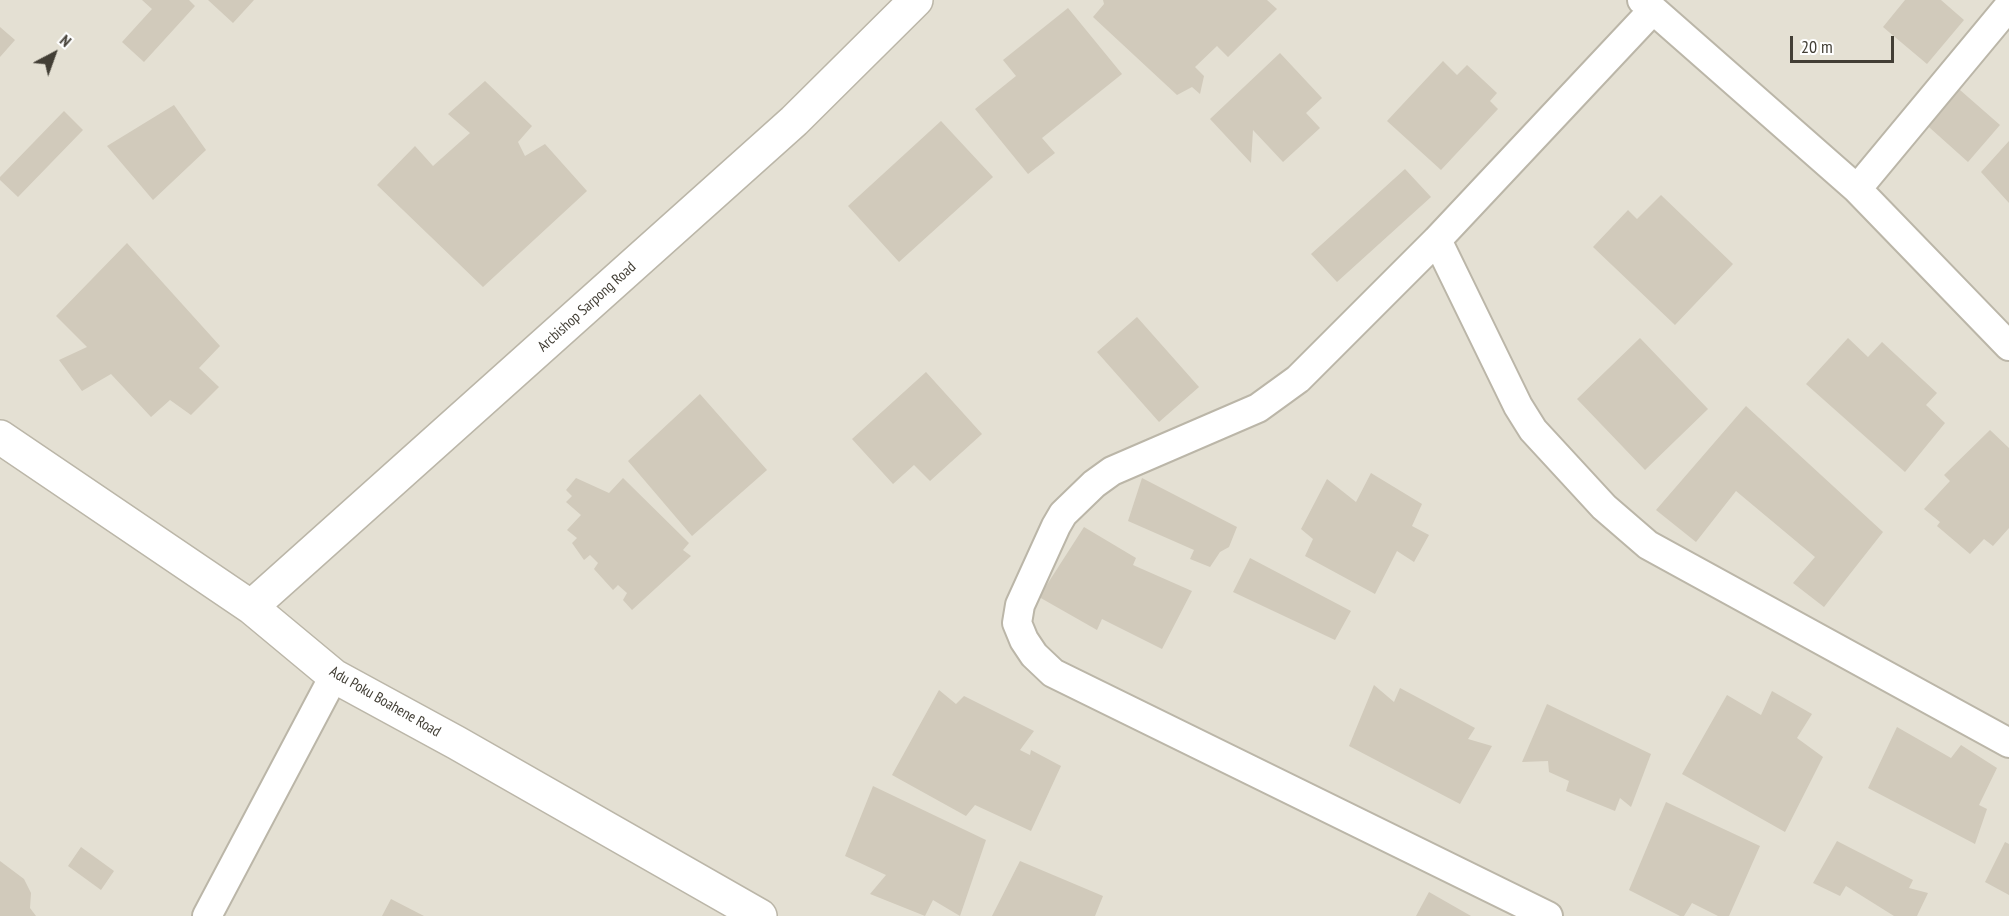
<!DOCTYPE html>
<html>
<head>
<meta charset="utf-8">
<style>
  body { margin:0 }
  #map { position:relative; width:2009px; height:916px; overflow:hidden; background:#f1eee4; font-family:"PT Sans Narrow",sans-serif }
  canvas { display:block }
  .north { position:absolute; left:24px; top:24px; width:60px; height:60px; -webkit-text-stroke:4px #fff; paint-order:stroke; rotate:41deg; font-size:16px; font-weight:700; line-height:24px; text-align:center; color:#423e35 }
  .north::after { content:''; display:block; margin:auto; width:21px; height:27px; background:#423e35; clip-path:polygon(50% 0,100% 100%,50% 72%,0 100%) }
  .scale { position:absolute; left:1790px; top:36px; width:104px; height:27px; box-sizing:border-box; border:3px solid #423e35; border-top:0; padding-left:8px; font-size:18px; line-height:21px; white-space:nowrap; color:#423e35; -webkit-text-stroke:4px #fff; paint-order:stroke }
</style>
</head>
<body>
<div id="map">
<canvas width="2009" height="916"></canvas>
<div class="north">N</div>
<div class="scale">20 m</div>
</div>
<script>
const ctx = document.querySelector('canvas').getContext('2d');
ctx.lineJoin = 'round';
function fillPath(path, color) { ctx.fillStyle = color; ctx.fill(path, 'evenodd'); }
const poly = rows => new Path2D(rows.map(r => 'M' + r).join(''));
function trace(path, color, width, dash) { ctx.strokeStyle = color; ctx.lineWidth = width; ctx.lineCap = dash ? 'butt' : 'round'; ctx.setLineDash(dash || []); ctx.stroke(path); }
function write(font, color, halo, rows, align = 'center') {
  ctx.font = font + ' "PT Sans Narrow",sans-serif'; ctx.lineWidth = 4.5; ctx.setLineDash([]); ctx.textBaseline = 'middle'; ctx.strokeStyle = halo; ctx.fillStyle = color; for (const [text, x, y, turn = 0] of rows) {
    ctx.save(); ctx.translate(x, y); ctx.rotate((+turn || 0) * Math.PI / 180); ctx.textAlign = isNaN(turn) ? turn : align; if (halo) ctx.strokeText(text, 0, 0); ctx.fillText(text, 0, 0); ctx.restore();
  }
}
fillPath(poly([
  [0,0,2009,0,2009,916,0,916]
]), '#e4e0d3');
fillPath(poly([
  [142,0,189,0,195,6,144,62,122,42,152,9],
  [208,0,254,0,233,23],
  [1103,0,1267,0,1277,9,1228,57,1217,46,1195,67,1204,76,1200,94,1192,87,1177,95,1093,17,1104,4],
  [1905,0,1941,0,1964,20,1927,64,1883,27],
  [1068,8,1122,74,1042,138,1055,153,1028,174,975,109,1016,76,1003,60],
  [0,27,15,40,0,57],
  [1280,53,1322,98,1306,113,1320,128,1283,162,1253,130,1251,163,1210,119],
  [1443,61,1457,75,1467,65,1497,93,1490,101,1498,109,1441,170,1387,121],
  [485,81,532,126,518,142,525,156,545,144,587,191,483,287,377,185,415,146,433,166,470,133,448,114],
  [1952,83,2000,125,1968,162,1920,119],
  [174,105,206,150,153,200,107,146],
  [64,111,83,130,18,197,0,180,0,177],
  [941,121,993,177,899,262,848,206],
  [2009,141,2009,203,1981,172],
  [1405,169,1431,197,1337,282,1311,254],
  [1661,195,1733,264,1675,325,1593,247,1628,210,1637,219],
  [127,243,220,346,199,368,219,387,191,415,170,400,151,417,111,374,82,391,59,360,87,347,56,316],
  [1137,317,1199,387,1159,422,1097,352],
  [1640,338,1708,409,1645,470,1577,399],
  [1848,338,1868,357,1882,342,1937,393,1926,405,1945,423,1905,472,1806,384],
  [926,372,982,434,930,481,914,465,893,484,852,439],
  [700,394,767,470,692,536,628,461],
  [1746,406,1883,532,1824,607,1793,583,1815,557,1736,491,1696,542,1656,510],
  [1990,430,2009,448,2009,528,1993,546,1984,539,1970,554,1937,526,1940,522,1924,509,1950,481,1944,475],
  [1371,473,1422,504,1412,526,1429,535,1414,562,1397,551,1375,594,1305,556,1313,539,1301,529,1327,479,1356,502],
  [576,478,609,493,623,478,689,543,683,550,691,556,632,610,623,600,627,593,618,585,613,590,594,569,598,563,590,555,584,560,572,543,577,538,567,530,581,515,566,502,572,496,566,490],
  [1142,478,1237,527,1229,547,1220,552,1210,567,1190,559,1194,550,1128,521],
  [1084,527,1136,558,1133,565,1192,591,1162,649,1102,619,1097,630,1039,597],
  [1250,558,1351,611,1335,640,1233,592],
  [1374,685,1394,702,1400,688,1475,728,1468,739,1492,746,1460,804,1349,746],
  [939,690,956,704,964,696,1034,731,1020,750,1030,755,1031,750,1061,766,1031,831,975,805,966,816,892,775],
  [1772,691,1812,714,1797,738,1823,757,1785,832,1682,774,1727,695,1761,715],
  [1547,704,1651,754,1631,807,1620,798,1615,811,1566,791,1569,781,1549,772,1548,761,1522,762],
  [1897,727,1951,758,1961,745,1997,768,1979,805,1987,809,1975,844,1868,788],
  [873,786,986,840,960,916,933,900,925,916,870,894,886,875,845,856],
  [1666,802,1760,846,1729,916,1718,916,1692,903,1684,916,1680,916,1629,890],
  [1837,841,1913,880,1909,888,1928,893,1917,916,1894,916,1846,886,1840,896,1813,883],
  [2005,842,2009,844,2009,895,1985,882],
  [81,847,114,871,101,890,68,866],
  [0,861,24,879,31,893,30,908,36,916,0,916],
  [1020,861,1103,896,1095,916,992,916],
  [1429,892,1471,916,1416,916],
  [391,899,424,916,382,916]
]), '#d1cabb');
const minor = poly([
  [1642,0,1857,189,2009,346],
  [1857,189,2009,6],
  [1437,240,1518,406,1533,430,1604,507,1648,545,2009,743],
  [207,916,334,676],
  [1548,916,1053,673,1034,655,1024,640,1017,623,1020,605,1056,526,1063,514,1094,484,1112,471,1258,408,1298,379,1437,240,1653,10]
]);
const tertiary = poly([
  [0,437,251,607,334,676,457,743,760,916],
  [251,607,794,121,916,0]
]);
trace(minor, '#bbb6a8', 32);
trace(tertiary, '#bbb6a8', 36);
trace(minor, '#fff', 28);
trace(tertiary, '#fff', 33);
write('15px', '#423e35', '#fff', [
  ["Arcbishop Sarpong Road",587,307,-42],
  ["Adu Poku Boahene Road",385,702,30]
]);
</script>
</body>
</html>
